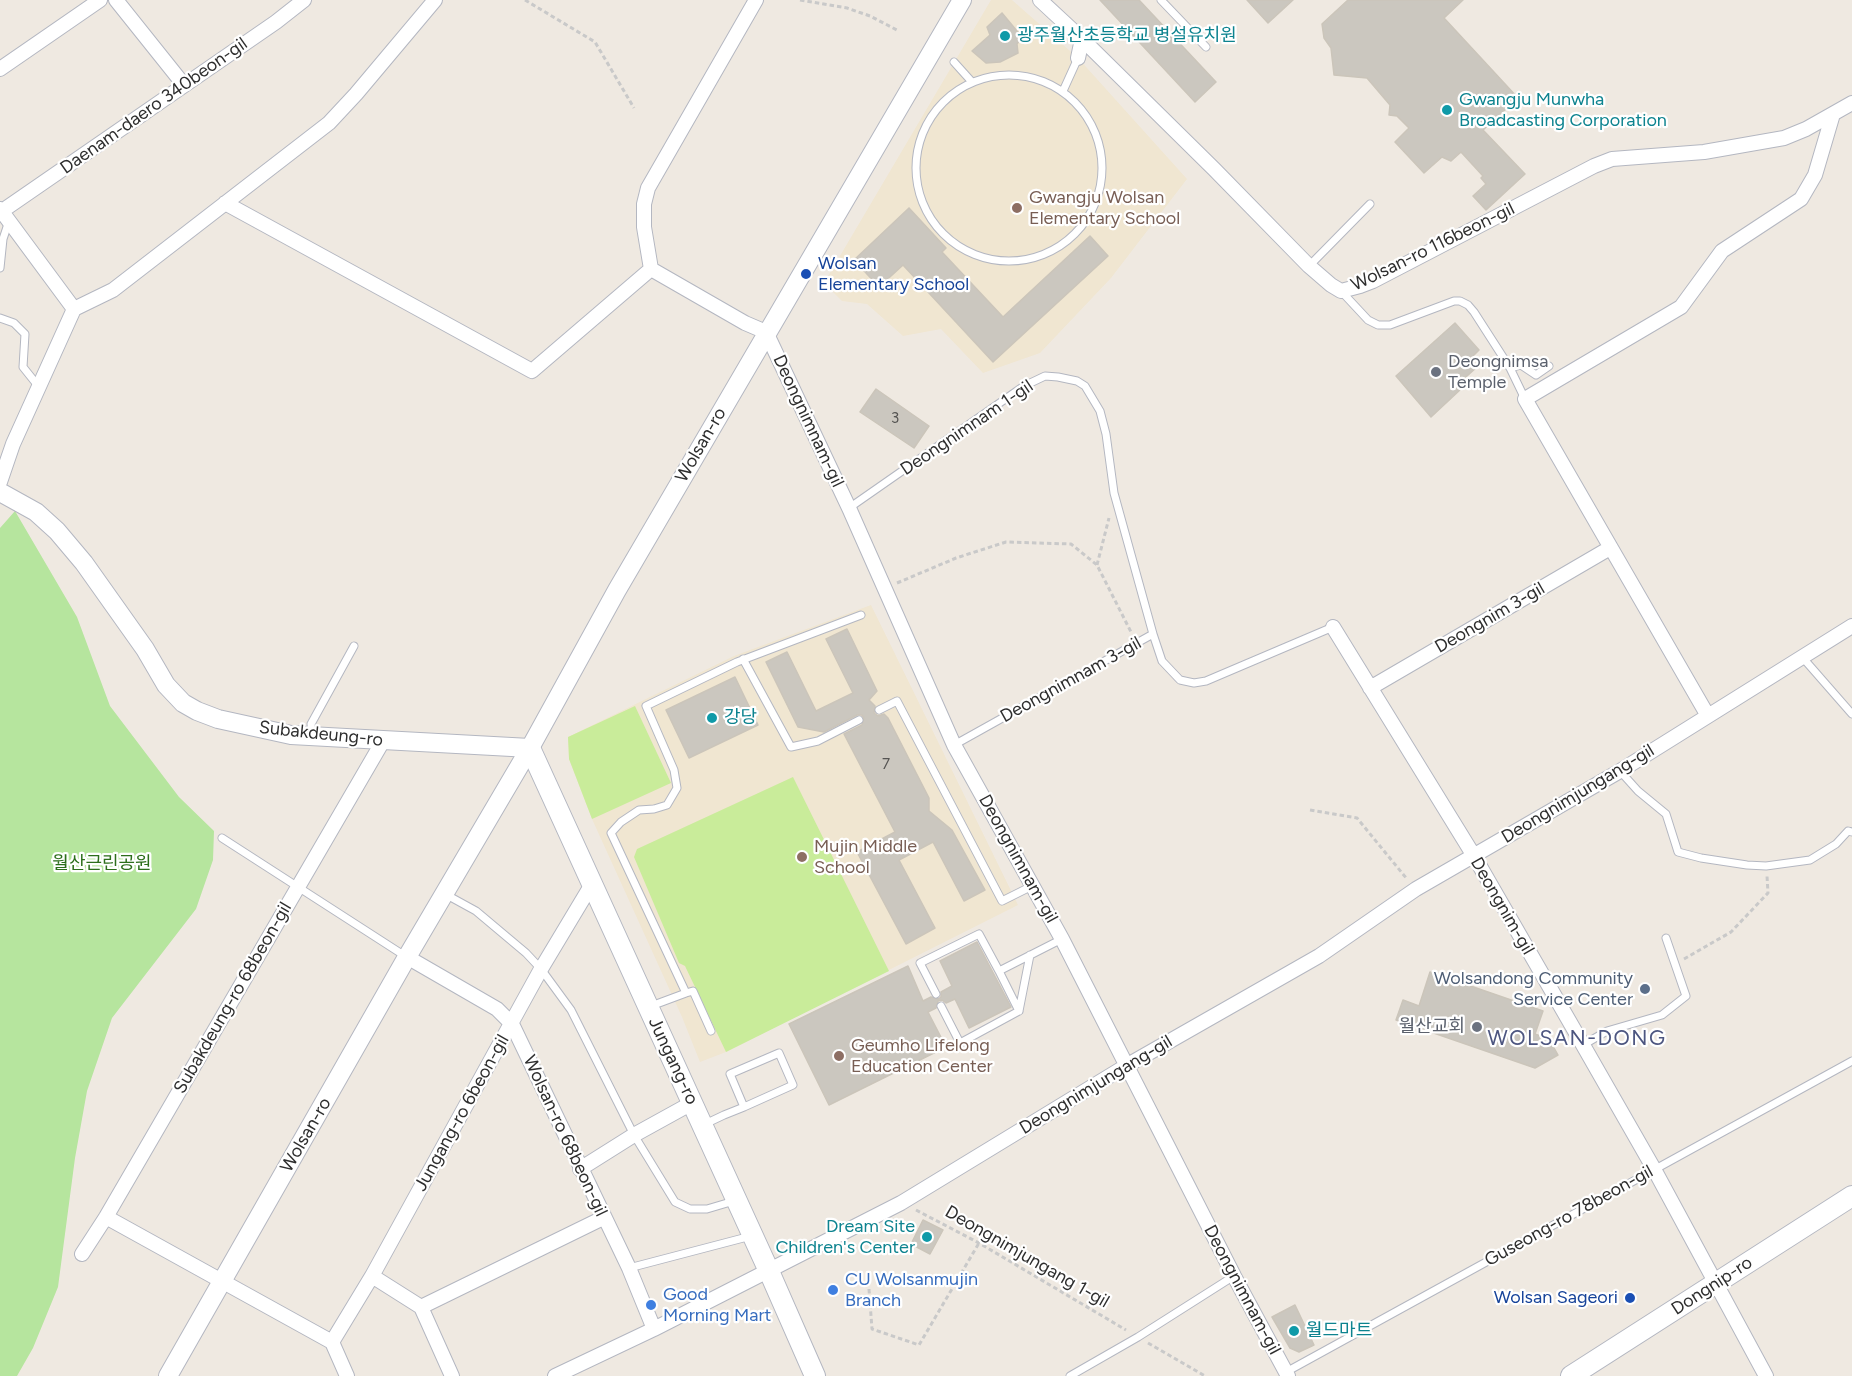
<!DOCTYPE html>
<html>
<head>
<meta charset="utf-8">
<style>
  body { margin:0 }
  canvas { display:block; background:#efe9e1 }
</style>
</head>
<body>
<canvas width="1852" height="1376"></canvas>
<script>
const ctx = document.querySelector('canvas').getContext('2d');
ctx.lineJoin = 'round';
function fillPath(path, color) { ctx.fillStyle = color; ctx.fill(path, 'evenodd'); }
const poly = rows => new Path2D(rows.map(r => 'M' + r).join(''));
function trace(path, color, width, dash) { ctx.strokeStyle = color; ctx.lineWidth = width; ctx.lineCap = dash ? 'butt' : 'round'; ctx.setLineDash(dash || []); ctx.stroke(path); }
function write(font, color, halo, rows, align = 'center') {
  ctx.font = font + ' Figtree,"Noto Sans KR",sans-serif'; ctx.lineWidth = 4.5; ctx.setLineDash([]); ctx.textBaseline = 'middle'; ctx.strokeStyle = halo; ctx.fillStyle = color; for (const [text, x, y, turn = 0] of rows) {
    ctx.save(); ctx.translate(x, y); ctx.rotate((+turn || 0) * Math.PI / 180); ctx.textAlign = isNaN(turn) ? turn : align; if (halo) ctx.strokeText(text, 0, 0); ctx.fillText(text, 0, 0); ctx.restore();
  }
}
fillPath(poly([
  [991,0,1012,0,1078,58,1187,179,1111,278,1040,353,983,373,941,329,903,336,867,304,842,301,824,283],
  [871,605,1018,905,726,1052,700,1062,682,1017,592,819,569,759,568,737,734,656]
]), '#f0e6d1');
fillPath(poly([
  [15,511,77,617,110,706,179,797,214,831,213,860,196,909,112,1018,87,1091,75,1158,58,1287,33,1348,17,1376,0,1376,0,528]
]), '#b6e59e');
fillPath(poly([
  [635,706,671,783,592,819,569,759,568,737],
  [793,777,889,971,726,1052,685,966,679,963,634,857,637,849]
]), '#c9ec9a');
const building = poly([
  [1100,0,1139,0,1216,82,1195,102,1100,0],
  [1247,0,1293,0,1268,23,1247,0],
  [1348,0,1463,0,1444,18,1518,98,1483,130,1525,174,1486,210,1473,196,1486,184,1481,178,1483,176,1461,152,1451,161,1442,157,1424,173,1395,142,1409,128,1397,116,1389,115,1390,105,1367,78,1334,75,1331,48,1324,38,1322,24,1348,0],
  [1002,13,1022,37,1017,44,1018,53,1000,62,986,63,972,51,990,35,987,27,1002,13],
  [909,208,946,248,942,252,1003,317,1090,236,1108,256,993,362,903,265,879,287,854,260,909,208],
  [1455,323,1479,350,1470,359,1477,367,1457,385,1461,389,1431,417,1396,376,1455,323],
  [876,389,929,426,914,448,860,412,876,389],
  [847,629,877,691,869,700,875,706,874,713,878,716,884,714,888,718,929,798,929,811,952,830,985,890,964,901,933,842,899,860,935,928,906,944,857,852,895,832,844,734,862,725,864,718,862,715,857,715,824,732,798,727,766,662,787,652,816,711,853,693,826,639,847,629],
  [735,677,758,725,689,758,666,710,735,677],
  [977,942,1011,1007,969,1028,955,999,946,1003,942,1000,938,1001,936,1008,928,1012,946,1047,829,1105,789,1024,908,966,923,1001,931,997,938,999,941,997,941,992,952,986,940,961,977,942],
  [1430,972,1543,1011,1535,1034,1549,1039,1558,1055,1535,1068,1396,1020,1403,1000,1419,1006,1430,972],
  [923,1220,943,1230,930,1254,911,1244,923,1220],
  [1295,1305,1314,1345,1299,1352,1290,1348,1272,1317,1295,1305]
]);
fillPath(building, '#cbc7bf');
trace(building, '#cbc5ba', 1.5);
const service = poly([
  [1161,0,1206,47],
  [954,62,972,82],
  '916 168a93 93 0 1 1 186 0a93 93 0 1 1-186 0Z',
  [1063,91,1078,58],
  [1309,266,1370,204],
  [0,268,3,239,9,221],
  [1341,291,1368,320,1378,325,1390,325,1454,301,1460,301,1468,305,1474,312,1510,368,1521,365,1536,375,1549,366],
  [0,318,14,323,25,334,23,367,39,387],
  [1510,368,1525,399],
  [849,508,1024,386,1045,376,1058,377,1077,381,1085,386,1100,411,1106,434,1114,493,1153,634],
  [1803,658,1852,714],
  [743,659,791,747,818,741,859,720],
  [879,710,897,701,1002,901,1032,886],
  [312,734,311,724,354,646],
  [954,745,1153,634,1162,661,1180,680,1194,683,1206,681,1333,627],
  [1620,771,1638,791,1666,814,1678,852,1701,858,1747,865,1766,866,1810,860,1836,844,1848,831,1852,832],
  [222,838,405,956],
  [445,894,476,911,526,953,541,969,571,1010,634,1135,675,1202,690,1209,707,1209,734,1201],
  [686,993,693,991,711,1031],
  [936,994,920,963,979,934,999,971,1062,939],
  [651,1006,686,993,611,833,621,822,639,810,654,809,667,805,677,788,674,770,646,706,737,662,861,615],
  [941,1006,960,1043,1019,1011,999,971],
  [1019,1011,1030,955],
  [1583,1045,1607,1031,1662,1015,1686,996,1666,938],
  [705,1124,724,1115,744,1107,793,1085,779,1053,730,1074,744,1107],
  [629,1268,751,1236],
  [1286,1372,1852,1061],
  [1070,1376,1138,1337,1234,1276]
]);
const minor = poly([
  [116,0,184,85],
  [1040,0,1082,39,1214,169,1309,266,1331,285,1341,291,1360,286,1373,281,1594,166,1612,159,1704,152,1784,138,1806,129,1852,103],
  [1078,58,1082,39],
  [0,69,100,0],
  [1833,114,1815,175,1801,199,1722,251,1681,307,1525,399,1708,716,1852,626],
  [225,203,532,371,651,269],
  [0,209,74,309,13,444,0,482],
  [2,211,276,22,304,0],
  [651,269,745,323,766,332,849,508,954,745,1062,939,1234,1276,1288,1376],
  [651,269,644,227,644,204,648,188,756,0],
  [74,309,113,290,329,123,356,94,435,0],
  [1333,627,1474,856,1583,1045,1654,1169,1766,1376],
  [1370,688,1610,548],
  [407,957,497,1009,512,1024,629,1268,654,1329],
  [580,1169,634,1135,692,1103],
  [106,1217,332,1342,347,1376],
  [82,1254,106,1217,383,741],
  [372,1276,421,1307,452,1376],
  [421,1307,603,1218],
  [332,1342,372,1276,541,969,592,884],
  [555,1376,654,1329,901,1203,1126,1066,1319,956,1416,889,1620,771,1708,716]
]);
const tertiary = poly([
  [0,492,36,512,57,531,84,563,145,649,166,685,183,703,197,711,218,719,291,735,530,748],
  [168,1376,407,957,530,748,617,590,962,0]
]);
const secondary = poly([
  [530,748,768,1269,815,1376],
  [1571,1376,1852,1196]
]);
trace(service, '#b4b7c1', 9);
trace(minor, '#b4b7c1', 16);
trace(tertiary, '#b4b7c1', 20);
trace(secondary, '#b4b7c1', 22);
trace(poly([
  [525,0,595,42,634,108],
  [800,0,847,8,870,16,897,30],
  [1097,565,1109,518],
  [897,583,956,558,1006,542,1071,544,1097,565,1131,632],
  [1310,810,1357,818,1407,879],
  [1684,959,1731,932,1768,893,1767,876],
  [916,1210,979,1243,1126,1330],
  [869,1289,872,1329,919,1345,979,1243],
  [1148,1343,1205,1376]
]), '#c9c9c9', 3, [4.5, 3]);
trace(service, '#fff', 7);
trace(minor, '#fff', 14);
trace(tertiary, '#fff', 18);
trace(secondary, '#fff', 20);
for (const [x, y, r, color] of [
  [1005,36,6,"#0f9aa8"],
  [1447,110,6,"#0f9aa8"],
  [1017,208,6,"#8d6e63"],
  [806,274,6,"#1a4fb4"],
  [1436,372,6,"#6b7280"],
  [712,718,6,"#0f9aa8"],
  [802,857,6,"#8d6e63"],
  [1645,989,6,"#5c6f8a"],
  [1477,1027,6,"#6b7280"],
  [839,1056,6,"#8d6e63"],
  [927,1237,6,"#0f9aa8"],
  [833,1290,6,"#3f7fe0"],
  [1630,1298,6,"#1a4fb4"],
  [651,1305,6,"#3f7fe0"],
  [1294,1331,6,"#0f9aa8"]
]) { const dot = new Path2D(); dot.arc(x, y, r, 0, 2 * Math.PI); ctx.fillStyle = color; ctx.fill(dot); trace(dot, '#fff', 2); }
write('15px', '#555452', null, [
  ["3",895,419],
  ["7",886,765]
]);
write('18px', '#0d838f', '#fff', [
  ["광주월산초등학교 병설유치원",1017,36],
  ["Gwangju Munwha",1459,100],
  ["Broadcasting Corporation",1459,121],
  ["강당",724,718],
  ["Dream Site",915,1227,"right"],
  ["Children's Center",915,1248,"right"],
  ["월드마트",1306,1331]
], 'left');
write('18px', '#2e2e2e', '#fff', [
  ["Daenam-daero 340beon-gil",154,106,-35],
  ["Wolsan-ro 116beon-gil",1433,247,-26],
  ["Deongnimnam-gil",808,421,65],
  ["Deongnimnam 1-gil",967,428,-34],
  ["Wolsan-ro",701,445,-60],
  ["Deongnim 3-gil",1490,618,-30],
  ["Deongnimnam 3-gil",1071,680,-29],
  ["Subakdeung-ro",321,734,6],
  ["Deongnimjungang-gil",1578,794,-31],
  ["Deongnimnam-gil",1018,859,61],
  ["Deongnim-gil",1502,906,60],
  ["Subakdeung-ro 68beon-gil",233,998,-60],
  ["Jungang-ro",673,1061,65],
  ["Deongnimjungang-gil",1096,1085,-31],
  ["Jungang-ro 6beon-gil",462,1113,-61],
  ["Wolsan-ro",306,1135,-60],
  ["Wolsan-ro 68beon-gil",565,1136,65],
  ["Guseong-ro 78beon-gil",1569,1216,-29],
  ["Deongnimjungang 1-gil",1027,1257,30],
  ["Dongnip-ro",1712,1286,-33],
  ["Deongnimnam-gil",1242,1290,62]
]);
write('18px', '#785e54', '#fff', [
  ["Gwangju Wolsan",1029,198],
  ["Elementary School",1029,219],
  ["Mujin Middle",814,847],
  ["School",814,868],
  ["Geumho Lifelong",851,1046],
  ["Education Center",851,1067]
], 'left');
write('18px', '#164399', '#fff', [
  ["Wolsan",818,264],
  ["Elementary School",818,285],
  ["Wolsan Sageori",1618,1298,"right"]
], 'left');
write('18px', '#5b616d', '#fff', [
  ["Deongnimsa",1448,362],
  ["Temple",1448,383],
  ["월산교회",1465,1027,"right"]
], 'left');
write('18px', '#2c6e1b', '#fff', [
  ["월산근린공원",102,864]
]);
write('18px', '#4e5e75', '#fff', [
  ["Wolsandong Community",1633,979],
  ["Service Center",1633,1000]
], 'right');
write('18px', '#366cbe', '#fff', [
  ["CU Wolsanmujin",845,1280],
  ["Branch",845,1301],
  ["Good",663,1295],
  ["Morning Mart",663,1316]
], 'left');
ctx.letterSpacing = '1.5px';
write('21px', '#4d5680', '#fff', [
  ["WOLSAN-DONG",1577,1039]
]);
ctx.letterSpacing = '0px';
</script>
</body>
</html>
